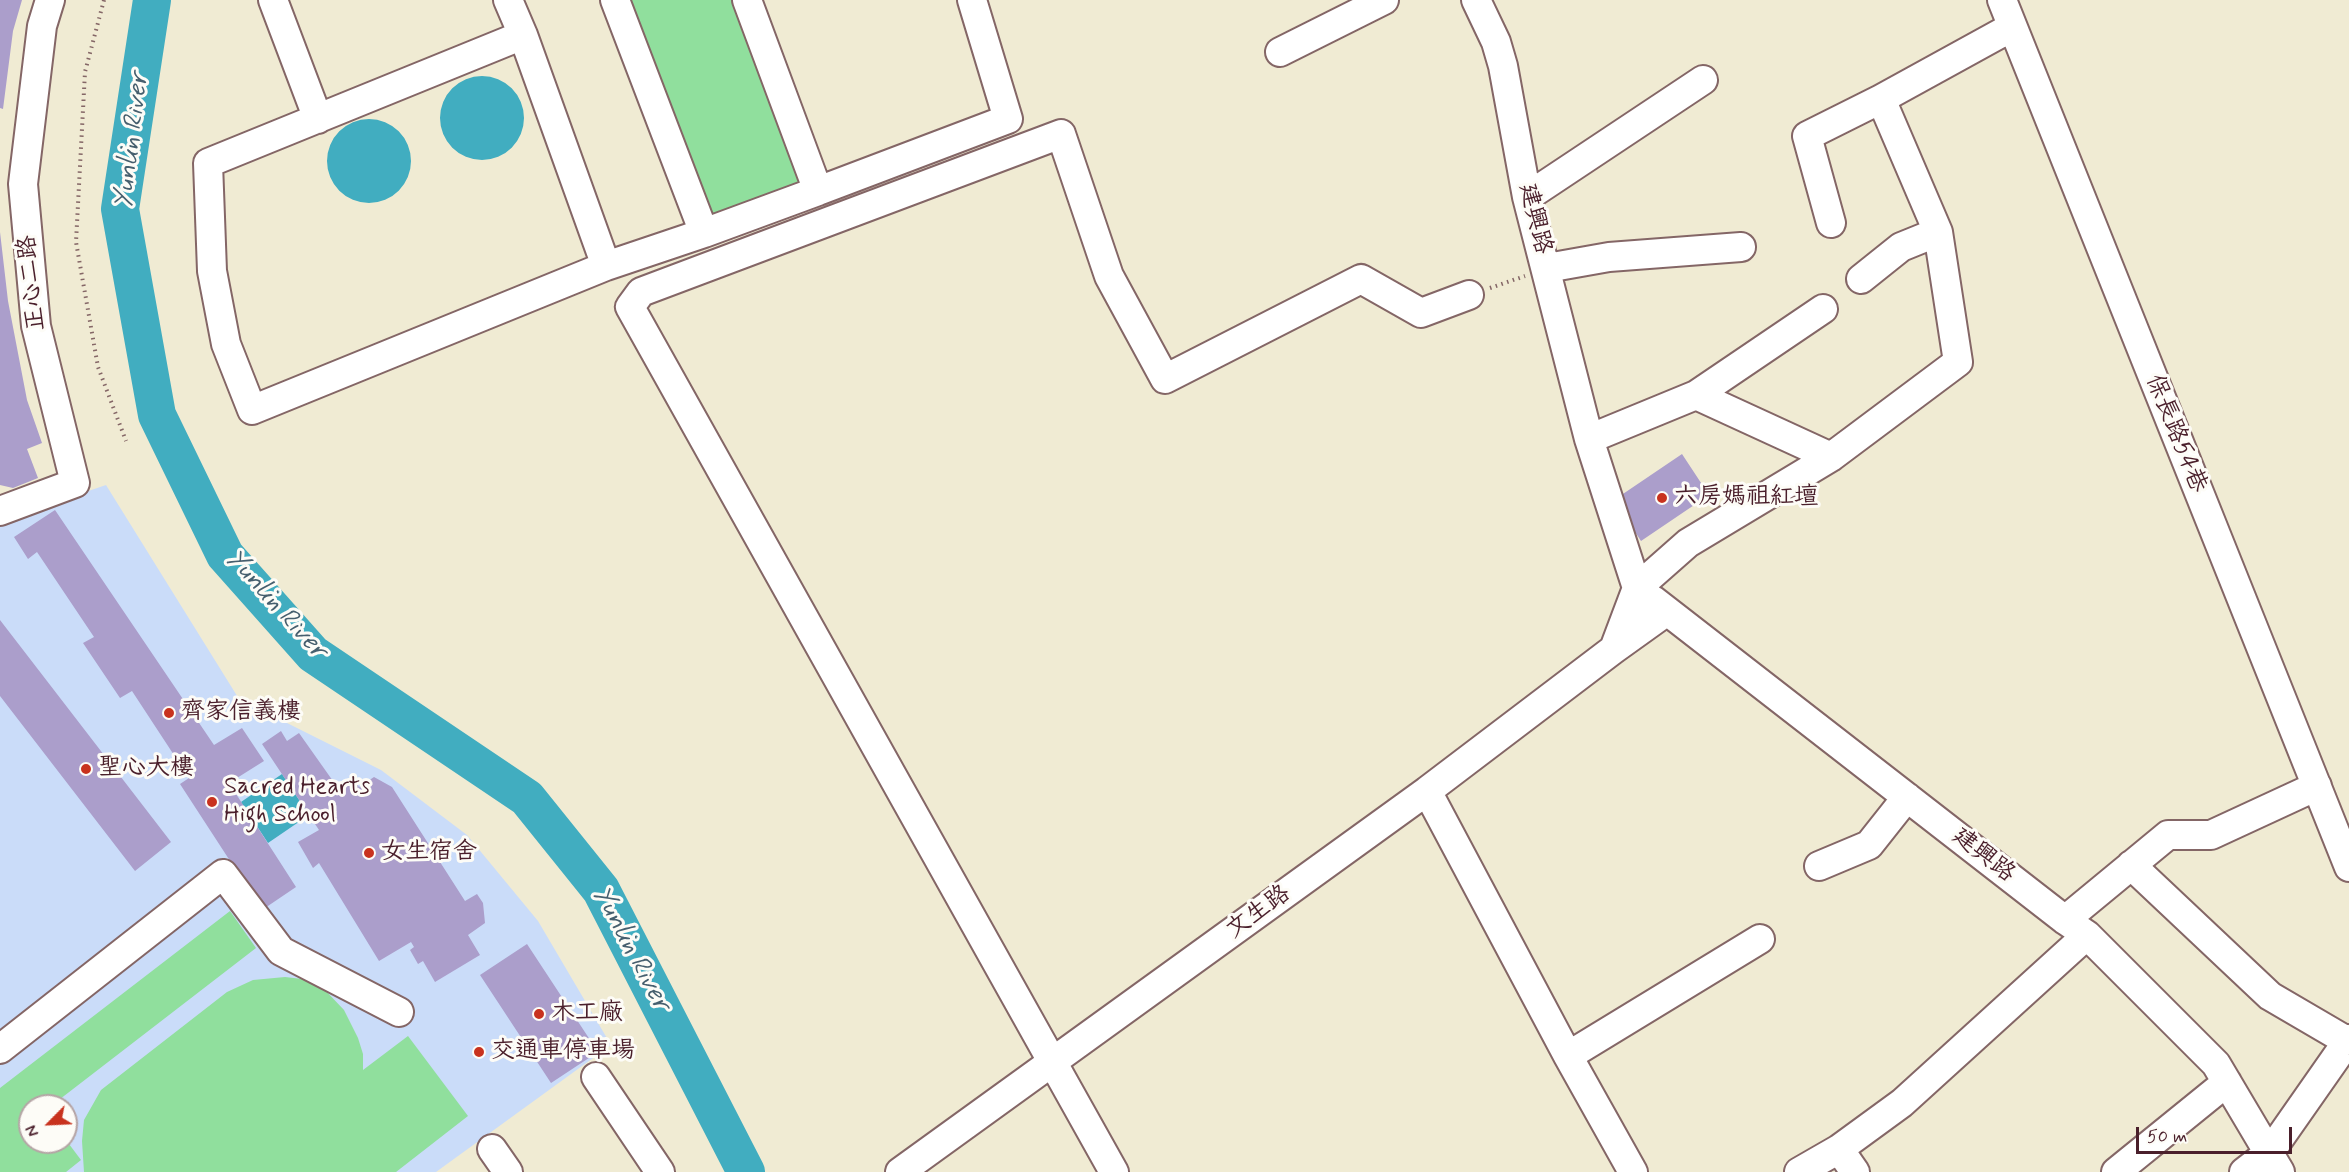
<!DOCTYPE html>
<html>
<head>
<meta charset="utf-8">
<style>
  body { margin:0 }
  #map { position:relative; width:2349px; height:1172px; overflow:hidden; background:#f0ebd3; font-family:Mynerve,sans-serif }
  canvas { display:block }
  .north { position:absolute; left:18px; top:1094px; width:60px; height:60px; box-sizing:border-box; background:#fdfcf7; border:2px solid #b5a4a5; border-radius:50%; rotate:246deg; font-size:16px; font-weight:700; line-height:24px; text-align:center; color:#4a1f2b }
  .north::after { content:''; display:block; margin:auto; width:21px; height:27px; background:#c8321e; clip-path:polygon(50% 0,100% 100%,50% 72%,0 100%) }
  .scale { position:absolute; left:2136px; top:1127px; width:156px; height:27px; box-sizing:border-box; border:3px solid #4a1f2b; border-top:0; padding-left:8px; font-size:18px; line-height:21px; white-space:nowrap; color:#4a1f2b; -webkit-text-stroke:4px #fdfcf7; paint-order:stroke }
</style>
</head>
<body>
<div id="map">
<canvas width="2349" height="1172"></canvas>
<div class="north">N</div>
<div class="scale">50 m</div>
</div>
<script>
const ctx = document.querySelector('canvas').getContext('2d');
ctx.lineJoin = 'round';
function fillPath(path, color) { ctx.fillStyle = color; ctx.fill(path, 'evenodd'); }
const poly = rows => new Path2D(rows.map(r => 'M' + r).join(''));
function trace(path, color, width, dash) { ctx.strokeStyle = color; ctx.lineWidth = width; ctx.lineCap = dash ? 'butt' : 'round'; ctx.setLineDash(dash || []); ctx.stroke(path); }
function write(font, color, halo, rows, align = 'center') {
  ctx.font = font + ' Mynerve,"LXGW WenKai TC",sans-serif'; ctx.lineWidth = 6; ctx.setLineDash([]); ctx.textBaseline = 'middle'; ctx.strokeStyle = halo; ctx.fillStyle = color; for (const [text, x, y, turn = 0] of rows) {
    ctx.save(); ctx.translate(x, y); ctx.rotate((+turn || 0) * Math.PI / 180); ctx.textAlign = isNaN(turn) ? turn : align; if (halo) ctx.strokeText(text, 0, 0); ctx.fillText(text, 0, 0); ctx.restore();
  }
}
fillPath(poly([
  [106,485,239,699,381,770,467,835,538,921,611,1045,436,1172,0,1172,0,521],
  [30,1106,66,1106,66,1142,30,1142]
]), '#cadcf9');
fillPath(poly([
  [627,0,738,0,810,187,708,222],
  [230,911,256,948,51,1106,30,1106,30,1142,66,1142,66,1140,81,1160,66,1172,0,1172,0,1088],
  [285,977,311,980,324,989,344,1010,358,1038,363,1054,363,1070,408,1036,468,1116,396,1172,84,1172,82,1141,84,1120,101,1090,227,992,253,980]
]), '#90df9d');
fillPath(poly([
  '440 118a42 42 0 1 1 84 0a42 42 0 1 1-84 0Z',
  '327 161a42 42 0 1 1 84 0a42 42 0 1 1-84 0Z',
  [282,774,309,815,268,843,241,802]
]), '#41adc0');
trace(poly([
  [152,0,120,209,157,415,225,555,313,654,527,798,601,890,746,1172]
]), '#41adc0', 38);
fillPath(poly([
  [0,0,22,0,13,31,3,109,0,108],
  [0,232,8,301,27,400,42,443,27,449,38,478,13,488,0,485],
  [1682,454,1709,495,1641,541,1614,500],
  [55,510,214,745,242,728,264,761,229,783,296,887,262,910,180,784,189,778,132,691,120,698,83,643,94,637,37,552,28,559,14,537],
  [0,620,171,842,135,871,0,696],
  [281,731,287,741,299,733,340,791,355,781,359,787,374,777,392,787,465,901,477,894,483,903,485,923,468,935,480,955,435,982,423,961,418,964,410,950,414,947,411,942,379,961,319,863,313,868,298,842,319,830,262,744],
  [527,944,598,1052,551,1083,480,975]
]), '#ab9ecb');
const minor = poly([
  [273,0,318,119],
  [508,0,523,35,208,163,212,271,226,344,252,410,606,266,704,233,818,191],
  [615,0,704,233],
  [747,0,818,191,1008,119,972,0],
  [1476,0,1496,42,1503,66,1527,197,1589,439,1637,588],
  [2002,0,2349,867],
  [523,35,606,266],
  [1280,52,1384,0],
  [1527,197,1703,80],
  [1831,223,1807,136,1881,99],
  [1547,268,1609,257,1741,247],
  [1861,279,1901,247,1938,232],
  [1696,395,1823,309],
  [1589,439,1696,395,1831,457],
  [0,511,75,483,36,326,23,184,42,26,50,0],
  [1653,600,2065,920,2087,935,2216,1064,2280,1172],
  [1614,649,1637,588,1688,543,1831,457,1958,362,1938,232,1881,99,2012,27],
  [1427,791,1568,1056,1633,1172],
  [2131,865,2270,996,2347,1041],
  [1819,866,1869,845,1907,797],
  [2065,920,2168,835,2211,835,2317,786],
  [0,1049,223,874,281,951,399,1012],
  [1568,1056,1760,939],
  [596,1077,660,1172],
  [492,1149,508,1172],
  [1839,1149,1902,1103,2087,935],
  [900,1172,1427,791,1614,649,1667,611],
  [1114,1172,630,307,641,292,1061,134,1109,276,1165,379,1361,279,1421,313,1469,295],
  [1799,1172,1839,1149,1855,1172],
  [2116,1172,2227,1082],
  [2244,1172,2270,1152,2349,1039]
]);
trace(minor, '#846666', 32);
trace(poly([
  [104,0,85,72,76,242,98,367,126,441],
  [1490,288,1525,276]
]), '#846666', 4, [1.5, 4.5]);
trace(minor, '#fff', 28);
for (const [x, y, r, color] of [
  [1662,498,6,"#c8321e"],
  [169,713,6,"#c8321e"],
  [86,769,6,"#c8321e"],
  [212,802,6,"#c8321e"],
  [369,853,6,"#c8321e"],
  [539,1014,6,"#c8321e"],
  [479,1052,6,"#c8321e"]
]) { const dot = new Path2D(); dot.arc(x, y, r, 0, 2 * Math.PI); ctx.fillStyle = color; ctx.fill(dot); trace(dot, '#fdfcf7', 2); }
write('24px', '#4a1f2b', '#fdfcf7', [
  ["建興路",1534,219,76],
  ["正心二路",33,283,-96],
  ["保長路54巷",2175,434,68],
  ["建興路",1983,856,38],
  ["文生路",1259,913,-36]
]);
write('24px', '#4a1f2b', '#fdfcf7', [
  ["六房媽祖紅壇",1674,498],
  ["齊家信義樓",181,713],
  ["聖心大樓",98,769],
  ["Sacred Hearts",224,788],
  ["High School",224,816],
  ["女生宿舍",381,853],
  ["木工廠",551,1014],
  ["交通車停車場",491,1052]
], 'left');
write('italic 26px', '#465f6e', '#fdfcf7', [
  ["Yunlin River",133,141,-83],
  ["Yunlin River",275,605,48],
  ["Yunlin River",630,949,62]
]);
</script>
</body>
</html>
